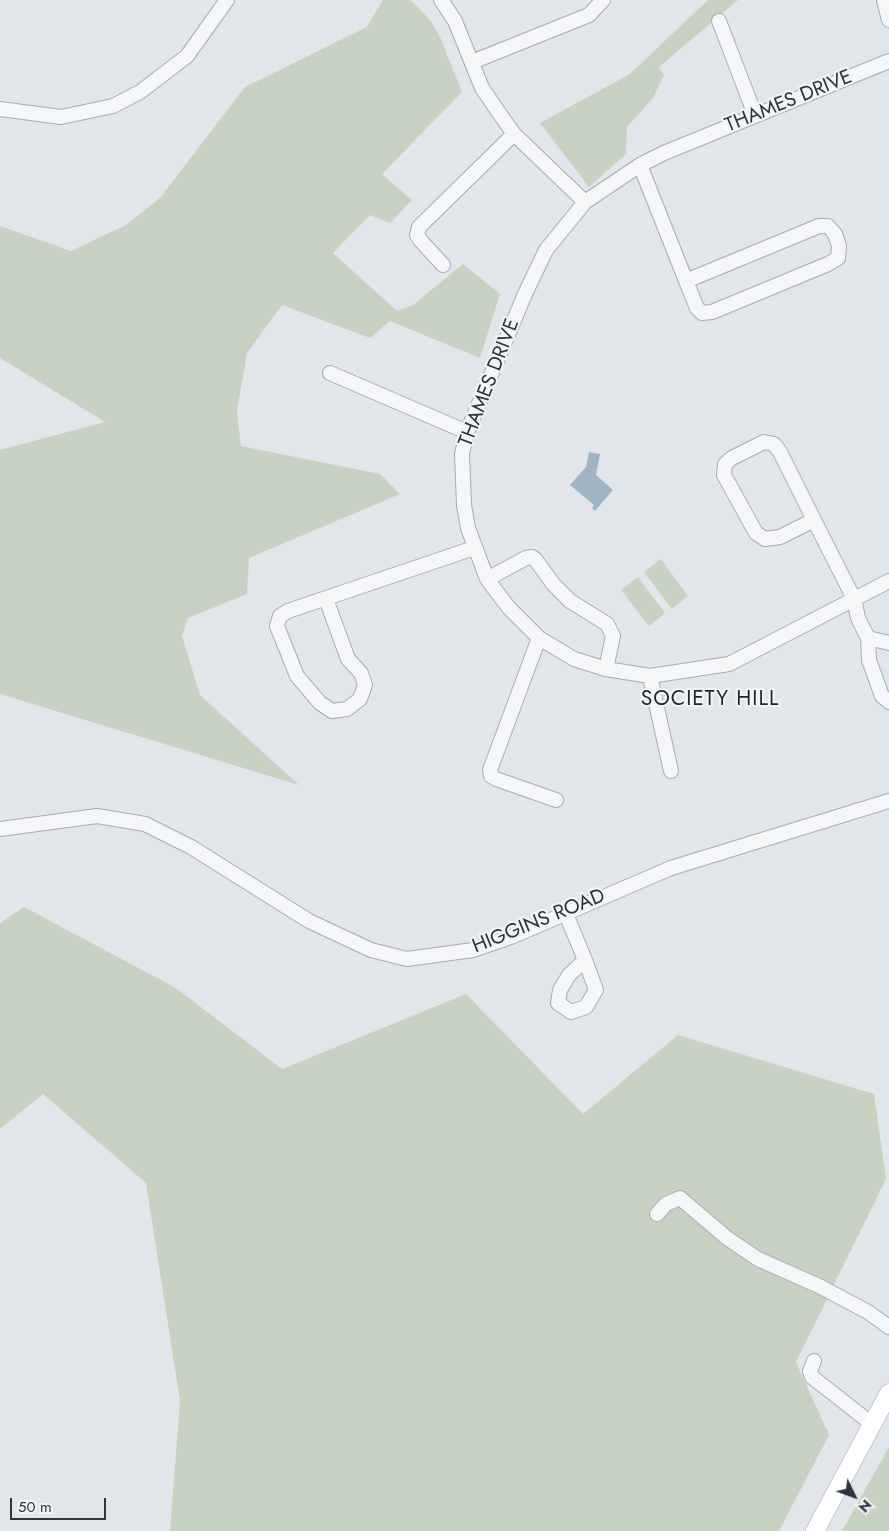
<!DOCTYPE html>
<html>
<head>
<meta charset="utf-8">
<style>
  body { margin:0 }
  #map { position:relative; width:889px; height:1531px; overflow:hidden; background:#e2e5e9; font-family:Jost,sans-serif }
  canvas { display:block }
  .north { position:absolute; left:829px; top:1471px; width:50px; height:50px; -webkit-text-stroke:4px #f1f4f6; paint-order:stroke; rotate:132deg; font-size:14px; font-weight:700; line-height:20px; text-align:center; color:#2b343f }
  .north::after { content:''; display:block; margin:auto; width:18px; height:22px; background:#2b343f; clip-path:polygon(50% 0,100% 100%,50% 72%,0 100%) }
  .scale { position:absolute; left:10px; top:1498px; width:96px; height:22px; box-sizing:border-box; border:2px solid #2b343f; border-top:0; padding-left:6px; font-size:15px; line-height:18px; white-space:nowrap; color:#2b343f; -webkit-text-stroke:4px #f1f4f6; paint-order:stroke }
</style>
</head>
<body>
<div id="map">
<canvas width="889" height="1531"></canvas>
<div class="north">N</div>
<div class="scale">50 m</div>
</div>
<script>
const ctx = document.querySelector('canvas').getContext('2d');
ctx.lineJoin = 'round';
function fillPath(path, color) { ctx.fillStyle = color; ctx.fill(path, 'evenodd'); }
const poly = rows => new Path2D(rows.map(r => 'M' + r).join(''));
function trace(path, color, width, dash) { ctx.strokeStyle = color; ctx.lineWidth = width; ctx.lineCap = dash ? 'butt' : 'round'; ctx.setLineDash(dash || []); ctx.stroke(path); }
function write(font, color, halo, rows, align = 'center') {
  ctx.font = font + ' Jost,sans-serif'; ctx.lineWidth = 4.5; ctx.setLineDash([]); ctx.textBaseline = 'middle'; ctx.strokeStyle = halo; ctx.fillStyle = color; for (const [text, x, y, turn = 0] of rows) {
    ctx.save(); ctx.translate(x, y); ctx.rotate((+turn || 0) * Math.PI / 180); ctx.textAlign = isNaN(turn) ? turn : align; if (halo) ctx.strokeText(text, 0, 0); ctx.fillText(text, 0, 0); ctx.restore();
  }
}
fillPath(poly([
  [383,0,411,0,430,20,440,37,462,92,382,174,412,200,390,223,370,215,333,253,397,311,413,305,463,264,500,294,480,358,390,321,370,338,282,305,247,353,237,411,241,446,380,474,400,494,249,558,247,594,188,618,182,636,200,695,299,785,0,694,0,450,105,422,0,358,0,226,71,251,126,225,160,198,245,87,367,27],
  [708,0,738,0,659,67,664,75,653,98,627,127,626,154,589,187,540,123,630,74],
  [661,559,688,596,672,609,644,572],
  [638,577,665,613,649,626,621,590],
  [24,907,176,988,282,1069,466,994,583,1114,678,1035,874,1094,886,1179,796,1362,829,1435,779,1531,170,1531,180,1401,146,1183,43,1094,0,1129,0,923],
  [889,1447,889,1531,842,1531]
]), '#c8d2c3');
fillPath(poly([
  [589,452,600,454,596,475,613,490,595,511,592,508,594,505,570,485,586,467]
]), '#9fb5c6');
const minor = poly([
  [441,0,455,21,482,88,497,110,514,134,585,202],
  [884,0,889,20],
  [719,21,755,115],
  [889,61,664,153,640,165,585,202,546,250,525,294,467,432,462,454,464,505,468,528,487,579,509,608,539,638,574,659,606,669,650,676,729,664,889,581],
  [472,62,589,15,603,0],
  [0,109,61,117,113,106,140,92,187,56,227,0],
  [640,165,686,281],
  [819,226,828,226,835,234,839,246,838,258,828,264,712,312,702,313,697,308,686,281,819,226],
  [443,265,421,241,417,235,419,227,514,134],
  [330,373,467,432],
  [764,442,774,444,780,452,814,520,780,537,765,539,756,533,724,475,725,464,732,458,764,442],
  [814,520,854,599,858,618,868,638],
  [487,579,526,558,532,557,535,559,554,585,570,601,607,624,613,636,606,669],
  [326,599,348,659,361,673,365,685,360,699,347,709,332,711,320,703,297,676,277,626,280,616,288,611,474,548],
  [539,638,490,770,491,776,496,779,556,800],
  [889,643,868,638,869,660,882,696,889,702],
  [650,676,671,771],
  [0,829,97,816,145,824,191,847,309,921,371,950,407,959,473,950,511,937,671,868,889,801],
  [566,914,585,960,596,990,586,1007,571,1012,558,1003,560,990,569,975,585,960],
  [657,1214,666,1204,680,1198,727,1238,758,1259,819,1286,868,1312,889,1327],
  [814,1361,810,1371,812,1377,872,1424]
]);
const major = poly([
  [815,1531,889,1393]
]);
trace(minor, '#a7acb3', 16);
trace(major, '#a2aab4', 19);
trace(minor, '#f4f6f7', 14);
trace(major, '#fff', 18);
write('20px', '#2b343f', '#f1f4f6', [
  ["THAMES DRIVE",789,102,-22],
  ["THAMES DRIVE",490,383,-69],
  ["HIGGINS ROAD",539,922,-22]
]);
ctx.letterSpacing = '1px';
write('21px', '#1d2530', '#f1f4f6', [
  ["SOCIETY HILL",710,700]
]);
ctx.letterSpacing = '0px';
</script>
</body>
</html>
